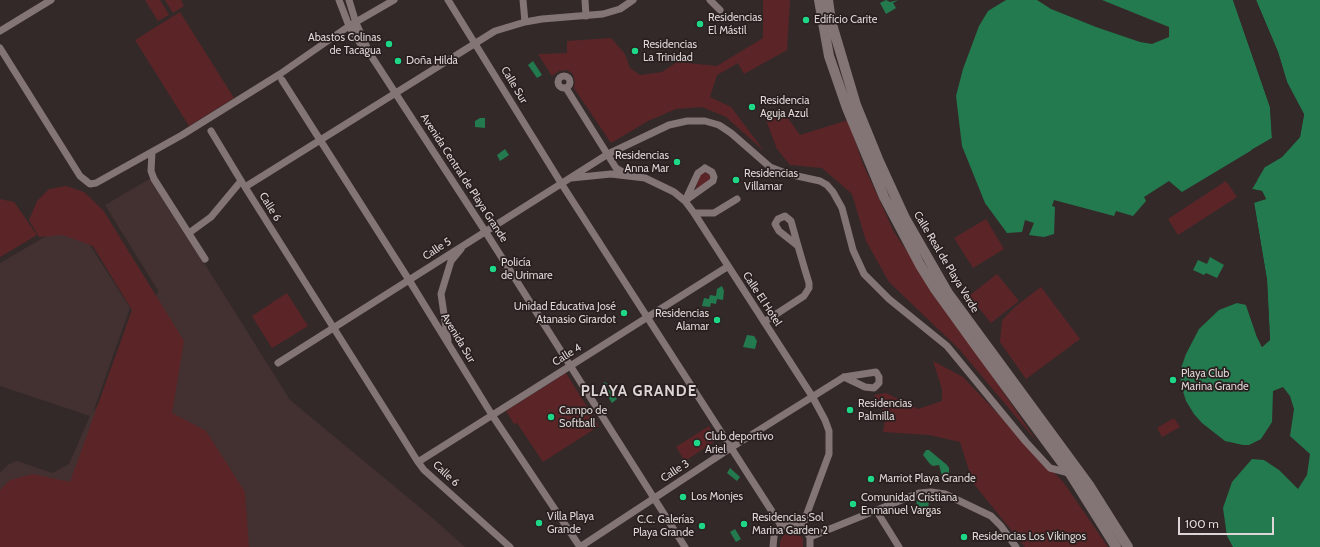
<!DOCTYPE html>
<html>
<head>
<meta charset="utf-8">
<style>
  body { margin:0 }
  #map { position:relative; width:1320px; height:547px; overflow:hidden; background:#342929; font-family:Cabin,sans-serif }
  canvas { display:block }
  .scale { position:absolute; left:1178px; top:517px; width:96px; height:18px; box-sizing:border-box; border:2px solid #ddd6d6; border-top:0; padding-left:5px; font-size:12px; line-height:14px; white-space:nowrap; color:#ddd6d6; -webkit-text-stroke:3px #2a1f1f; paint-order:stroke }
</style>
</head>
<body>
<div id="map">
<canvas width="1320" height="547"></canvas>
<div class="scale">100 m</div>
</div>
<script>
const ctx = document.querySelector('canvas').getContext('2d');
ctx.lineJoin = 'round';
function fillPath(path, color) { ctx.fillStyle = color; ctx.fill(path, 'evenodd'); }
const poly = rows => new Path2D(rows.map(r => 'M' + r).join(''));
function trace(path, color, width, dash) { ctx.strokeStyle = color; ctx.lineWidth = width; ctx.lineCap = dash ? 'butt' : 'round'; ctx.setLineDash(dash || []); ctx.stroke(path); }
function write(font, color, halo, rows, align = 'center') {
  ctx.font = font + ' Cabin,sans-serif'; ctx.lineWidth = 3.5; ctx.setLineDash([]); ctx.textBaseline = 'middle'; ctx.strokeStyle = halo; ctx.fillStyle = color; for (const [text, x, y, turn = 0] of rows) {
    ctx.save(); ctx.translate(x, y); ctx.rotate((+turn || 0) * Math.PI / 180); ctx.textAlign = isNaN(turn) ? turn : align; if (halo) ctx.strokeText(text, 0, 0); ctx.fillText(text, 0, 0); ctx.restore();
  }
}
fillPath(poly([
  [151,178,290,400,428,514,465,547,0,547,0,473,9,464,17,461,52,473,69,464,90,416,0,386,0,263,74,220,130,308,93,412,111,387,158,291,159,292,105,205]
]), '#433030');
fillPath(poly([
  [145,0,160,0,169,15,158,21],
  [165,0,181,0,184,6,173,13],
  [763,0,790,0,787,50,744,74,738,63,717,75,710,97,731,107,764,151,726,117,702,107,676,109,648,121,611,143,574,88,575,82,573,74,567,70,559,71,552,76,538,54,567,53,567,41,611,38,625,54,630,68,640,75,662,72,677,62,717,66,763,38],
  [180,12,234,98,189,126,135,40],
  [770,111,783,111,800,135,848,120,863,164,894,232,1038,443,959,349,889,282,866,241,852,194,822,168,790,165,777,149,766,120],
  [702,172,709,174,711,180,696,189,699,175],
  [1226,181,1237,197,1178,235,1168,219],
  [66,186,84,192,103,210,184,341,172,413,206,431,245,492,249,547,0,547,0,490,10,480,33,474,70,482,132,310,93,246,63,235,39,237,29,220,37,201,49,189],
  [0,199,14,202,37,235,0,257],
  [986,219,1004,249,973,268,954,238],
  [997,274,1019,301,991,323,969,296],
  [1041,287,1080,339,1026,379,1000,342,1002,320,1016,306],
  [287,293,308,326,272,348,252,316],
  [933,361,963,377,1064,483,1108,547,1025,547,973,483,960,442,929,435,883,432,886,415,874,395,886,393,918,409,942,401,942,389],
  [566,373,599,426,543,462,517,423,514,424,506,411],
  [1174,418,1180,427,1162,437,1157,428],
  [709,426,717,440,685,461,676,447],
  [794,531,803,538,803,547,780,547,780,542,783,535]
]), '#5b2528');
fillPath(poly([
  [886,0,890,2,898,0,893,3,896,8,886,14,880,3],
  [1006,0,1037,0,1051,9,1096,27,1140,42,1152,44,1169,37,1169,27,1102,0,1233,0,1270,107,1272,138,1182,192,1169,181,1144,197,1146,201,1133,216,1116,211,1114,216,1054,200,1052,206,1055,207,1054,234,1044,237,1029,235,1034,223,1025,220,1022,232,1007,233,985,203,962,146,956,96,963,69,979,26,988,11],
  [1256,0,1320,0,1320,547,1233,547,1227,536,1223,508,1232,482,1252,459,1264,460,1279,470,1298,489,1307,475,1310,454,1290,436,1294,409,1290,396,1283,387,1273,391,1272,422,1261,439,1249,445,1243,445,1225,441,1202,423,1194,414,1186,401,1181,385,1180,371,1186,354,1199,329,1219,310,1237,303,1246,305,1257,337,1262,347,1270,340,1267,280,1254,202,1266,199,1262,191,1252,189,1265,167,1282,157,1300,137,1304,115,1287,82,1278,52],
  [533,61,542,75,537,78,528,65],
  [480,118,485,118,485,128,475,127,475,121],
  [505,149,509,155,500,161,497,155],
  [1210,257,1224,265,1217,278,1206,273,1204,275,1193,270,1198,260,1207,264],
  [722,286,724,291,723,300,717,299,716,304,711,303,710,307,702,306,704,298,709,299,710,295,716,296,717,289],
  [747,335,754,336,757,341,755,349,743,347],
  [604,382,608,384,607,389,611,390,617,399,612,403,602,388],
  [926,450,929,450,947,465,949,468,949,474,942,476,939,465,933,466,930,464,923,455],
  [730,468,740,477,737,481,727,473],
  [917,499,929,501,928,509,916,508],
  [735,529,741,539,736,542,730,532]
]), '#227a4e');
fillPath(poly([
  [1233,0,1235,0,1272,106,1274,139,1253,152,1251,150,1272,138,1270,107],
  [1254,0,1256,0,1278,52,1287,82,1304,114,1300,137,1282,157,1265,167,1264,165,1281,155,1299,136,1302,115,1285,83,1276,52],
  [1256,179,1257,181,1252,189,1262,191,1266,199,1254,203,1267,280,1270,340,1262,347,1257,337,1246,305,1247,303,1263,344,1268,340,1265,280,1252,202,1263,198,1261,193,1250,189]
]), '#342929');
trace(poly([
  [339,0,349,26,360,43,367,48],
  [349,0,356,23,370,54,485,231,685,547],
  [448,0,561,183,782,527],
  [523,0,525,22],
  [585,0,586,16],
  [710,0,720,10],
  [0,31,51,0],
  [0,48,80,176,90,184,96,183,182,135,280,74,349,26,394,0],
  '558 82a6 6 0 1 1 12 0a6 6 0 1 1-12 0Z',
  [282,80,409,280,492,415,580,547],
  [566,88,616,168,626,174],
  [211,131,243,184],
  [152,152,151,171,154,179,205,259],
  [705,168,712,172,714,177,713,181,685,201,698,173,705,168],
  [571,178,611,174,645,178,674,192,685,201,694,213,812,396,825,420,829,431,829,454,802,527],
  [694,213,714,213,737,199],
  [189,233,211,217,241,181],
  [764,322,804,296,809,288,809,283,805,270,798,246,791,221,785,216,778,219,775,224,779,231,798,246],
  [448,341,441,294,451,261,461,249],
  [278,363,608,154,669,125,687,121,705,121,719,125,731,133,770,167,788,174,820,181,827,185,833,192,842,208,853,250,864,274,889,299,947,346,1026,442,1050,468,1073,474],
  [418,462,727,267],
  [876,510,899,547],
  [810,537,919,493,931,492,945,494,991,516,1001,526,1016,547],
  [510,547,424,470,418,462,245,187,495,31,525,22,542,19,603,14,620,9,633,0],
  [580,547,732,447,844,377,876,372,879,377,879,383,874,388,865,387,844,377],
  [773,547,774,536,777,531,782,527,792,524,805,530,810,537,810,547]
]), '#837575', 7);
trace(poly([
  [819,0,829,56,847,108,884,197,920,265,935,289,979,350,1071,475,1116,547],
  [828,0,831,21,856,105,878,159,905,218,948,293,1089,485,1128,547]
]), '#837575', 10);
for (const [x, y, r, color] of [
  [806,20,4,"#1ed888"],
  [700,24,4,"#1ed888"],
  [389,44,4,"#1ed888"],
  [635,51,4,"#1ed888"],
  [398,61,4,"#1ed888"],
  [752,107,4,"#1ed888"],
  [677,162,4,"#1ed888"],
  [736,180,4,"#1ed888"],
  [493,269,4,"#1ed888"],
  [624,313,4,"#1ed888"],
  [717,320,4,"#1ed888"],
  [1173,380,4,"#1ed888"],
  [850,410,4,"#1ed888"],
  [551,417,4,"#1ed888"],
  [697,443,4,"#1ed888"],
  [871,479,4,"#1ed888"],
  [683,497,4,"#1ed888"],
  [853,504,4,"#1ed888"],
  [539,523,4,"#1ed888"],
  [744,524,4,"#1ed888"],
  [702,526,4,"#1ed888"],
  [964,537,4,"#1ed888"]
]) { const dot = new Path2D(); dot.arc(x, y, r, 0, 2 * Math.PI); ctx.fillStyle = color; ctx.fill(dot); trace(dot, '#2a1f1f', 1.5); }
write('11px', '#ddd6d6', '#2a1f1f', [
  ["Residencias",708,18],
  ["El Mástil",708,31],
  ["Edificio Carite",814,20],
  ["Abastos Colinas",381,38,"right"],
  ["de Tacagua",381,51,"right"],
  ["Residencias",643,45],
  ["La Trinidad",643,58],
  ["Doña Hilda",406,61],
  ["Residencia",760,101],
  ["Aguja Azul",760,114],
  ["Residencias",669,156,"right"],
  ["Anna Mar",669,169,"right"],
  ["Residencias",744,174],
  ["Villamar",744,187],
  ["Policía",501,263],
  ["de Urimare",501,276],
  ["Unidad Educativa José",616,307,"right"],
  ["Atanasio Girardot",616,320,"right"],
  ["Residencias",709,314,"right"],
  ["Alamar",709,327,"right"],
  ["Playa Club",1181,374],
  ["Marina Grande",1181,387],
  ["Residencias",858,404],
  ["Palmilla",858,417],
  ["Campo de",559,411],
  ["Softball",559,424],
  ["Club deportivo",705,437],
  ["Ariel",705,450],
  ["Marriot Playa Grande",879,479],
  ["Los Monjes",691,497],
  ["Comunidad Cristiana",861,498],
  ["Enmanuel Vargas",861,511],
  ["Villa Playa",547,517],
  ["Grande",547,530],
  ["Residencias Sol",752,518],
  ["Marina Garden 2",752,531],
  ["C.C. Galerías",694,520,"right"],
  ["Playa Grande",694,533,"right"],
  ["Residencias Los Vikingos",972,537]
], 'left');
write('11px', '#ddd6d6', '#2a1f1f', [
  ["Calle Sur",514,85,59],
  ["Avenida Central de Playa Grande",464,178,57],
  ["Calle 6",270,207,58],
  ["Calle 5",437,249,-33],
  ["Calle Real de Playa Verde",946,262,59],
  ["Calle El Hotel",762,299,57],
  ["Avenida Sur",458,338,59],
  ["Calle 4",567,355,-32],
  ["Calle 3",675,471,-33],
  ["Calle 6",446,474,43]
]);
ctx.letterSpacing = '1px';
write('bold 15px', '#ddd6d6', '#2a1f1f', [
  ["PLAYA GRANDE",639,392]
]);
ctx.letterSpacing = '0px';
</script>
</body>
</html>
